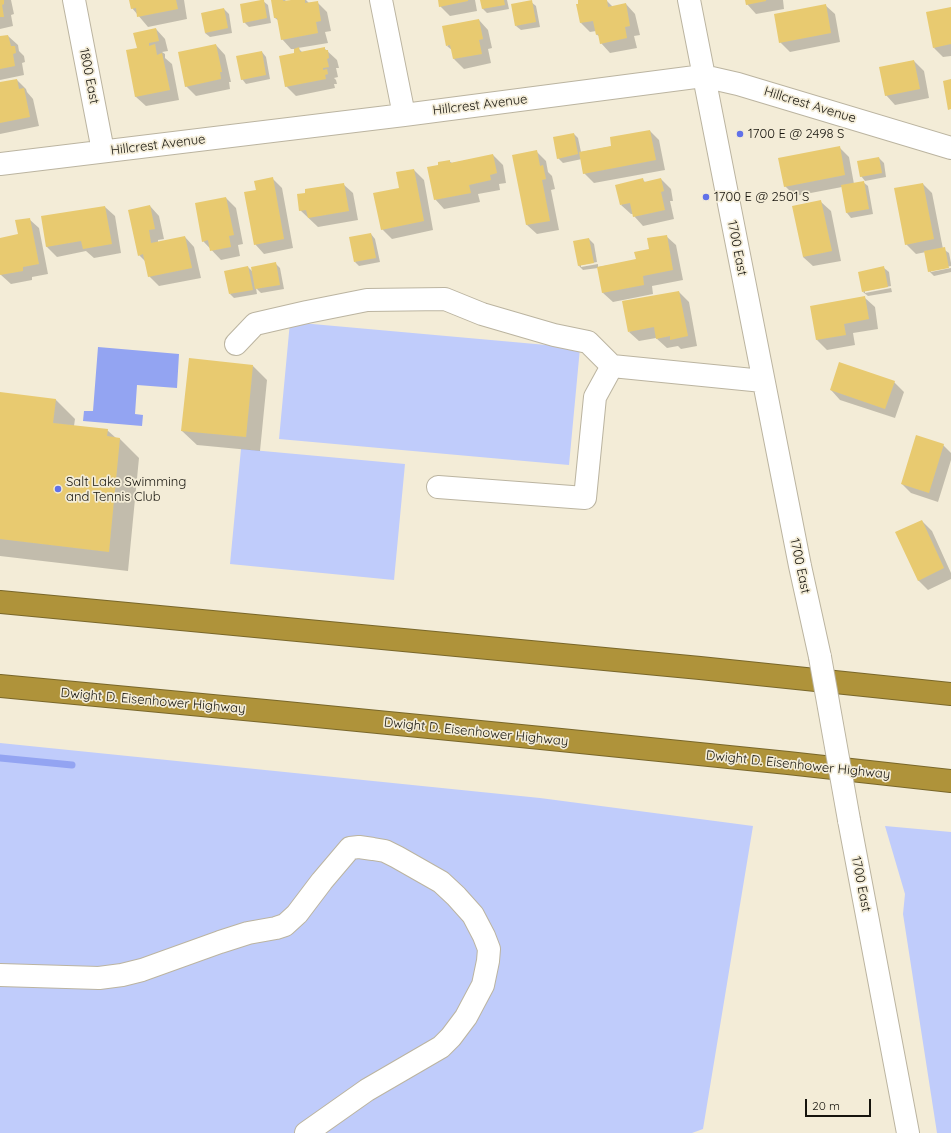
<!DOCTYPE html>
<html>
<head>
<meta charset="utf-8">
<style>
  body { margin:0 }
  #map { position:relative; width:951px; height:1133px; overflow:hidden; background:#f3ecd7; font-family:Quicksand,sans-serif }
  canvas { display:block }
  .scale { position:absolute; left:805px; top:1099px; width:66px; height:18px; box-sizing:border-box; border:2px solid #16140d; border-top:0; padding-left:5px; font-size:12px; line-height:14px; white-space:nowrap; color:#16140d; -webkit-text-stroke:3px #f3ecd7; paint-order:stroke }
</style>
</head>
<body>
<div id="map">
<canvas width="951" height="1133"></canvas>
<div class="scale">20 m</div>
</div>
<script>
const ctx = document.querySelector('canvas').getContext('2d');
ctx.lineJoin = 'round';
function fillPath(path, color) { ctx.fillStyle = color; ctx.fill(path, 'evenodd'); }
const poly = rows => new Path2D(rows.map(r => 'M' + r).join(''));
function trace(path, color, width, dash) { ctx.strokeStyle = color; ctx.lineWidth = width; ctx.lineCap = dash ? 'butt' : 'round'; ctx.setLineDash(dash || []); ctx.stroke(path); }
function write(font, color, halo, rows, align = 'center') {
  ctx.font = font + ' Quicksand,sans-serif'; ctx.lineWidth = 3.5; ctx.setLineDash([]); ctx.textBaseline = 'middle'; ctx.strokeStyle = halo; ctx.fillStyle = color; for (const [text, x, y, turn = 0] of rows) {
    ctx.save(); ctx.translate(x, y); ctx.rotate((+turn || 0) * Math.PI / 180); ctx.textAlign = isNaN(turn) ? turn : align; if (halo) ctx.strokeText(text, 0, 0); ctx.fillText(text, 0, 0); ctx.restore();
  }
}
fillPath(poly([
  [290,322,580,348,569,465,279,439],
  [241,449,405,464,394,580,230,564],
  [0,743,540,798,753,826,703,1129,692,1133,0,1133],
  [885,826,951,832,951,1133,937,1133,903,914,905,894]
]), '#c0ccfb');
fillPath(poly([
  [98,347,179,354,177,388,137,385,135,414,143,415,142,426,83,421,84,411,93,411]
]), '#93a4f2');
fillPath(poly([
  [0,0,11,0,14,14,11,15,13,26,0,29],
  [130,0,186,0,184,0,187,19,148,27,132,8],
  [272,0,285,0,287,2,296,0,306,0,309,3,317,2,327,12,331,31,325,32,328,43,298,48,303,53,324,48,337,60,339,68,336,68,338,77,334,78,336,80,337,84,334,84,335,88,296,96,286,86,296,54,295,49,291,49,282,39,279,21,275,18],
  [439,0,475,0,477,11,450,16,440,6],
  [481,0,507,0,509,9,487,13,483,9],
  [579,0,606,0,613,7,626,4,635,14,640,35,634,36,637,48,610,53,601,43,600,37,596,34,596,31,590,32,581,23],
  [746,0,783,0,784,9,756,14,747,4],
  [263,1,268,5,271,23,249,27,244,22],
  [531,2,536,6,540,27,521,30,516,26],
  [825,5,835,14,840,42,790,52,780,42],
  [951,8,951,56,943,57,934,48],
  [224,9,229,14,232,33,210,37,205,33],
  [479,20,488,30,492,48,488,49,491,63,464,69,454,59,453,51,447,46],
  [156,29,165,39,168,51,162,52,165,54,165,58,172,64,179,100,146,106,136,97,138,48],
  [8,36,18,45,19,51,24,56,25,62,22,63,24,75,0,80,0,37],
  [216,45,225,55,231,82,229,82,230,89,196,96,186,86],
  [262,52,266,57,270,79,246,84,242,79],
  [914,61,924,71,929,98,895,105,886,95],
  [17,80,26,89,27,92,33,99,39,126,0,134,0,83],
  [650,131,659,140,665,170,594,183,584,173,582,159,563,163,558,158,574,134,578,138,581,152,613,146],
  [839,147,849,157,854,184,863,182,868,186,873,214,851,218,847,213,842,187,795,196,785,186],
  [536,151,546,161,548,172,552,176,555,189,551,190,559,230,537,234,527,225],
  [493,155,503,165,506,183,499,184,500,190,478,194,480,202,444,209,435,199,440,165,449,161,452,163],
  [879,158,884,163,886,177,865,181,861,176],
  [414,170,424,180,433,230,392,239,382,229],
  [272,178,282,188,293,248,264,254,255,244,257,191],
  [661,179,671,189,673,201,670,201,674,219,643,226,634,216,633,214,631,214,621,205,643,180,646,183],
  [343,184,353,193,358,220,318,227,300,210],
  [923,184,932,193,943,249,949,253,951,263,951,266,931,270,931,272,951,268,951,272,934,276,929,271,926,252,916,254,906,244],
  [226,198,236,208,243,244,238,245,240,256,221,260,203,241],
  [821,202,831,211,841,261,813,266,803,257],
  [150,206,159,216,164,239,158,240,158,243,185,237,194,247,201,278,159,286,149,276,146,262,139,255],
  [105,207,115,216,121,253,94,258,86,251,57,257,47,247,42,217],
  [29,219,39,228,48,274,32,277,32,280,11,284,1,275,0,268,0,239,19,235],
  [371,234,375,239,380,262,359,266,355,262],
  [666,236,676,245,683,280,652,286,653,294,613,302,603,293,598,268,583,270,579,266,574,242,589,239,594,244,597,262,581,265,581,267,598,264,598,267,637,260],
  [275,263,280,268,284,289,261,293,256,288,257,294,234,298,230,294,248,267,253,272],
  [884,268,889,272,891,286,865,291,865,293,891,288,892,292,868,296,863,292],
  [679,292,689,302,697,346,681,349,678,346,667,348,656,338,639,341,629,332],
  [865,298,875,307,878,329,853,333,855,345,827,350,817,340,812,307],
  [253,366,267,380,260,451,197,445,182,431],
  [894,382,904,392,895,418,840,400,831,390],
  [0,393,56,400,75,419,74,426,107,430,116,438,120,439,139,458,128,571,0,556],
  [943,445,951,453,951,460,938,502,911,493,902,484],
  [922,521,932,531,951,573,951,579,928,590,918,580]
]), '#0003');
trace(poly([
  [0,758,72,765]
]), '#93a4f2', 7);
fillPath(poly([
  [0,0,4,0,4,4,2,5,4,17,0,17],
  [129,0,176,0,178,9,137,17,136,8,131,9],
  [261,0,264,0,267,18,243,23,240,4],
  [271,0,283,0,283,1,291,0,305,0,305,3,318,1,321,21,316,22,318,33,281,40,277,18,274,18],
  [438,0,468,0,468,1,439,7],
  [480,0,504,0,505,5,482,9],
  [532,0,536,22,515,26,511,4],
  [578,0,607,0,608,7,626,3,630,26,625,27,627,38,600,44,598,34,596,35,593,21,580,23,576,4,578,4],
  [745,0,766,0,766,1,746,5],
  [826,4,831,33,779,43,774,14],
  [951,7,951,44,933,48,926,12],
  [224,8,228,28,205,33,201,13],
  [479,19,483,39,479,40,482,54,453,59,450,45,446,46,442,26],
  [156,28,159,41,149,43,149,46,155,44,157,55,162,53,170,90,135,97,126,50,137,48,133,33],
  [8,35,11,46,15,46,16,53,13,54,15,66,0,69,0,36],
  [216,44,222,72,220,72,221,79,185,87,178,52],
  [299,47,300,52,325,47,325,50,328,50,329,58,327,59,329,67,323,68,323,70,327,69,328,74,325,75,326,79,285,87,279,56,294,53,294,49],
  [262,51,266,75,241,80,236,56],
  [914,60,920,89,885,96,879,67],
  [17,79,19,89,24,88,30,117,0,123,0,82],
  [951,79,951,109,948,110,943,81],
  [650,130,656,160,583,174,579,152,611,146,610,137],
  [574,133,578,154,557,159,553,137],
  [840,146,845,175,784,187,778,158],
  [537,150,540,166,543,165,546,179,542,180,550,221,526,225,512,155],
  [493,154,497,173,490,175,491,180,469,185,471,193,434,200,427,167,438,165,438,162,450,160,450,163],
  [879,157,882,173,860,177,857,161],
  [414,169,424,221,381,230,373,193,399,188,396,172],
  [273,177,284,239,254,245,244,192,256,190,254,181],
  [643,178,644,182,661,178,664,191,661,192,665,210,633,217,630,203,620,205,615,185],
  [864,181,869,209,846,213,841,185],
  [344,183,349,211,308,218,306,210,299,211,297,194,305,193,305,189],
  [923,183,934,239,905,245,894,188],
  [226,197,234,235,229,236,231,247,210,251,208,240,202,242,195,203],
  [821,200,832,251,803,257,792,206],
  [150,205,155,229,149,230,151,243,185,236,192,268,148,277,143,254,138,256,128,210],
  [105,206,112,244,83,249,81,241,46,247,41,216],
  [30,218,39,264,23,267,23,271,0,275,0,238,18,234,15,220],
  [371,233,376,258,354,262,349,237],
  [667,235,673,270,643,276,644,285,602,293,597,267,636,259,634,252,649,249,647,238],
  [589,238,594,263,578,266,573,241],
  [945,247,949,268,928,272,924,251],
  [276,262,280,285,255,289,251,267],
  [248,266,253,290,229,294,224,271],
  [884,266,888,287,862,292,858,272],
  [679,291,688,336,670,340,670,336,656,339,654,327,628,332,622,301],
  [865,296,869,319,844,324,846,335,816,340,810,306],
  [189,358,253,365,246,437,181,431],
  [839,362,895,381,885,409,830,390],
  [0,392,56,399,53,423,108,429,107,436,120,438,109,552,0,539],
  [916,435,944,444,929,493,901,484],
  [922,520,944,568,918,581,895,532]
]), '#e8ca70');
const minor = poly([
  [74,0,103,151],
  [381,0,404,115],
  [689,0,800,566,820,657],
  [0,164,404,115,703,76,738,84,951,148],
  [236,344,255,324,307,312,367,300,445,299,482,314,554,335,588,342,612,366],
  [438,487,585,498,595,397,612,366,763,381],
  [849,820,908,1133],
  [0,975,99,978,122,975,142,970,220,942,248,933,276,928,285,925,297,914,322,881,350,848,359,847,373,849,385,851,397,857,441,882,456,896,473,915,484,936,489,949,488,961,483,985,466,1017,451,1037,441,1047,367,1090,306,1133]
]);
const highway = poly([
  [0,602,700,668,951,694],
  [0,686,276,712,541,738,788,763,951,781]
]);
trace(minor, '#bbb4a0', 24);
trace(highway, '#79672a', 24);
trace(minor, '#fff', 22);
trace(highway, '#af933a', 22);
const minorBridge = poly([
  [820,657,849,820]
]);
trace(minorBridge, '#bbb4a0', 24, []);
trace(minorBridge, '#fff', 22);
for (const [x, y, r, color] of [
  [740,134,4,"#6071e9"],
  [706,197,4,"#6071e9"],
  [58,489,4,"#6071e9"]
]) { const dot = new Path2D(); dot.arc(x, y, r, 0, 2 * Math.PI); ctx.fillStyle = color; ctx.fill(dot); trace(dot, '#f3ecd7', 1.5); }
write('13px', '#16140d', '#f3ecd7', [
  ["1800 East",89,76,79],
  ["Hillcrest Avenue",480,105,-7],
  ["Hillcrest Avenue",810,105,17],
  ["Hillcrest Avenue",158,145,-7],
  ["1700 East",737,248,79],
  ["1700 East",800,566,78],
  ["Dwight D. Eisenhower Highway",153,701,5],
  ["Dwight D. Eisenhower Highway",476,732,6],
  ["Dwight D. Eisenhower Highway",798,765,6],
  ["1700 East",861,884,79]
]);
write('13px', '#16140d', '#f3ecd7', [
  ["1700 E @ 2498 S",748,134],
  ["1700 E @ 2501 S",714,197],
  ["Salt Lake Swimming",66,482],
  ["and Tennis Club",66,497]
], 'left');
</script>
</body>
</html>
